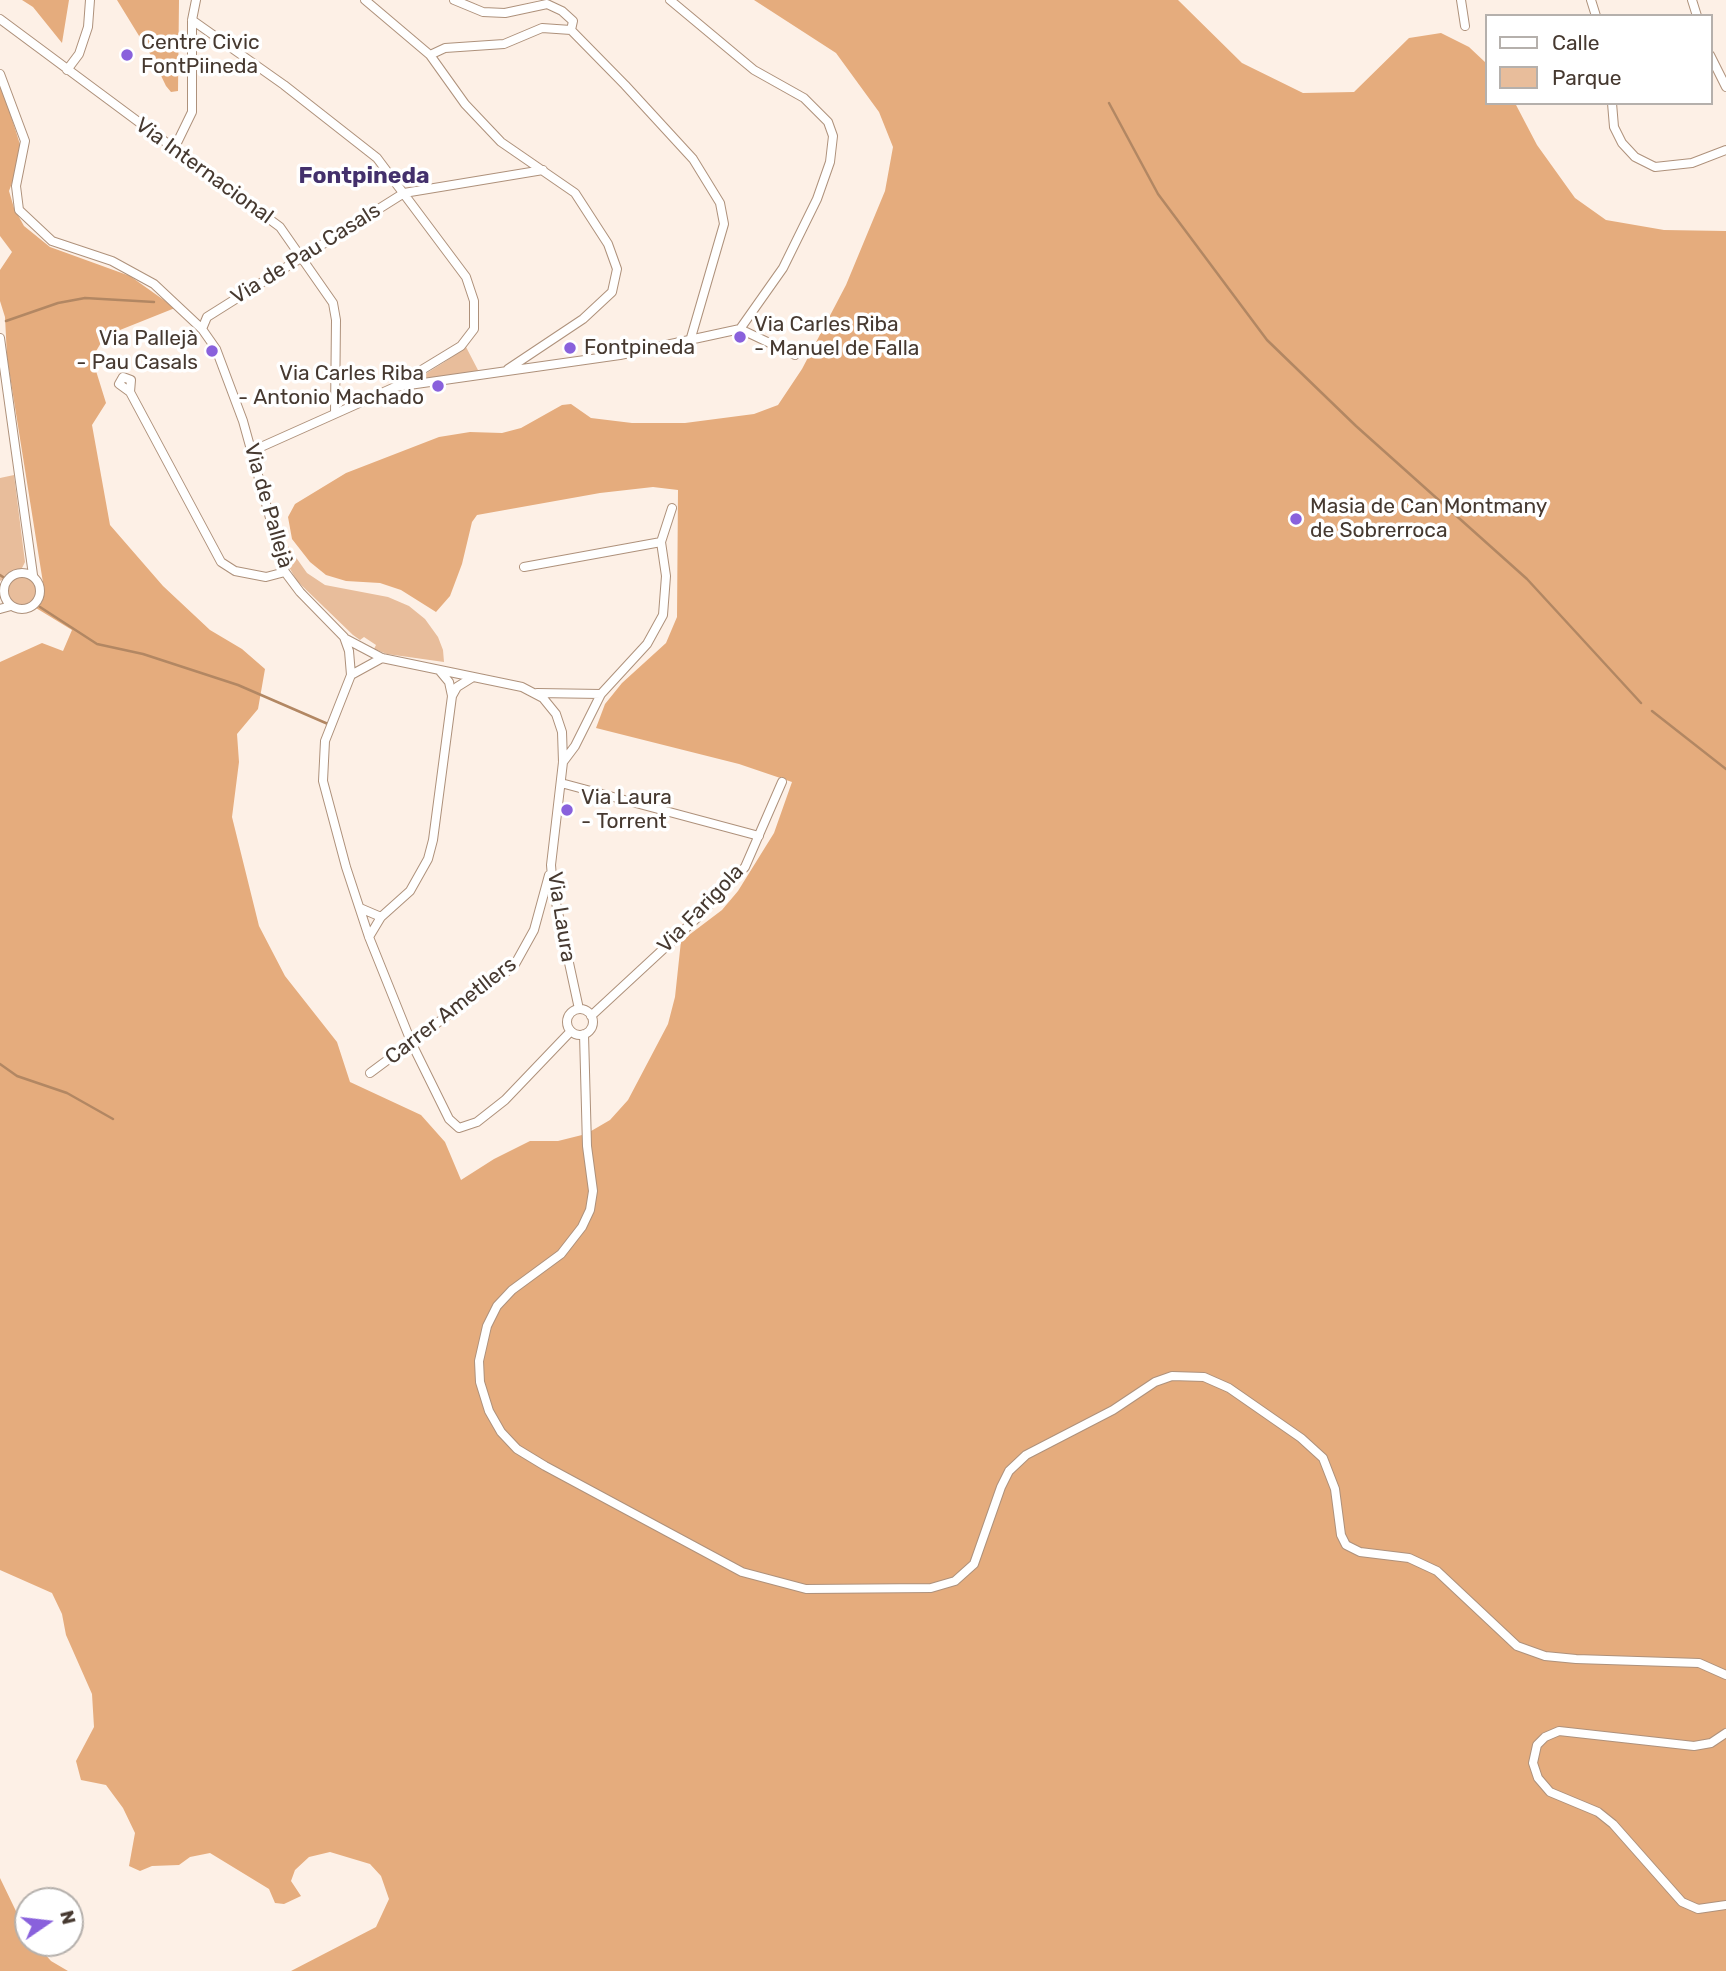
<!DOCTYPE html>
<html>
<head>
<meta charset="utf-8">
<style>
  body { margin:0 }
  #map { position:relative; width:1726px; height:1971px; overflow:hidden; background:#fdf0e6; font-family:Rubik,sans-serif }
  canvas { display:block }
  .legend { position:absolute; left:1485px; top:14px; width:228px; height:91px; box-sizing:border-box; background:#fff; border:2px solid #b5b0ac; margin:0; padding:9px 12px; list-style:none; font-size:21px; color:#463930 }
  .legend li { display:flex; align-items:center; gap:14px; height:35px }
  .legend b { width:35px; border:2px solid #b5b0ac }
  .north { position:absolute; left:14px; top:1887px; width:70px; height:70px; box-sizing:border-box; background:#fff; border:2px solid #b5b0ac; border-radius:50%; rotate:76deg; font-size:19px; font-weight:700; line-height:28px; text-align:center; color:#463930 }
  .north::after { content:''; display:block; margin:auto; width:24px; height:32px; background:#8961dc; clip-path:polygon(50% 0,100% 100%,50% 72%,0 100%) }
</style>
</head>
<body>
<div id="map">
<canvas width="1726" height="1971"></canvas>
<ul class="legend">
<li><b style="height:9px;background:#fff"></b>Calle</li>
<li><b style="height:19px;background:#e8bd9b"></b>Parque</li>
</ul>
<div class="north">N</div>
</div>
<script>
const ctx = document.querySelector('canvas').getContext('2d');
ctx.lineJoin = 'round';
function fillPath(path, color) { ctx.fillStyle = color; ctx.fill(path, 'evenodd'); }
const poly = rows => new Path2D(rows.map(r => 'M' + r).join(''));
function trace(path, color, width, dash) { ctx.strokeStyle = color; ctx.lineWidth = width; ctx.lineCap = dash ? 'butt' : 'round'; ctx.setLineDash(dash || []); ctx.stroke(path); }
function write(font, color, halo, rows, align = 'center') {
  ctx.font = font + ' Rubik,sans-serif'; ctx.lineWidth = 7; ctx.setLineDash([]); ctx.textBaseline = 'middle'; ctx.strokeStyle = halo; ctx.fillStyle = color; for (const [text, x, y, turn = 0] of rows) {
    ctx.save(); ctx.translate(x, y); ctx.rotate((+turn || 0) * Math.PI / 180); ctx.textAlign = isNaN(turn) ? turn : align; if (halo) ctx.strokeText(text, 0, 0); ctx.fillText(text, 0, 0); ctx.restore();
  }
}
fillPath(poly([
  [466,347,479,372,417,379,443,363],
  [14,475,25,562,22,568,0,581,0,478],
  [278,532,307,573,325,585,388,597,409,606,425,619,438,637,443,650,444,662,387,654,374,649,376,645,364,637,360,640,353,635,297,581,289,567],
  '7 591a15 15 0 1 1 30 0a15 15 0 1 1-30 0Z'
]), '#e8bd9b');
fillPath(poly([
  [22,0,69,0,62,43,33,7],
  [117,0,179,0,178,91,171,92,166,86,152,57],
  [754,0,1178,0,1242,63,1303,93,1354,92,1409,38,1441,33,1469,47,1486,63,1486,103,1515,103,1537,145,1575,198,1606,220,1664,230,1726,231,1726,1971,291,1971,376,1927,389,1899,381,1876,370,1864,330,1852,309,1857,295,1870,291,1881,301,1896,284,1904,275,1903,269,1889,210,1853,190,1857,179,1865,152,1866,140,1871,129,1866,135,1833,123,1808,106,1785,81,1780,76,1761,94,1727,92,1694,66,1635,62,1614,52,1593,0,1570,0,662,42,643,63,651,72,630,36,608,42,602,44,589,7,357,5,317,0,301,0,270,12,252,0,236,0,81,23,154,9,191,14,208,24,226,50,247,130,276,175,308,105,336,92,358,106,403,92,425,110,525,163,586,210,630,242,649,265,669,258,709,237,734,239,762,232,817,259,926,285,976,337,1042,350,1082,421,1115,445,1142,461,1180,494,1159,530,1141,558,1141,586,1134,610,1120,628,1100,668,1024,675,997,681,941,722,910,738,891,774,833,792,782,739,764,596,728,605,704,622,683,666,643,677,617,678,490,653,487,600,493,477,515,472,522,462,564,450,596,436,612,401,590,380,583,346,581,326,575,310,562,292,539,288,517,295,504,346,473,439,437,470,432,502,433,521,428,562,405,571,404,591,418,632,423,685,423,754,414,778,405,802,369,846,285,885,191,893,147,879,112,836,53],
  [0,1878,28,1936,28,1943,35,1943,51,1961,68,1971,0,1971]
]), '#e5ac7d');
trace(poly([
  [1109,103,1158,194,1267,340,1356,426,1527,579,1641,703],
  [6,321,58,303,85,298,154,302],
  [0,575,6,579],
  [40,607,97,644,143,654,238,685,328,724],
  [1652,711,1726,769],
  [0,1064,17,1076,67,1093,113,1119]
]), '#b28763', 2.5);
const street = poly([
  [365,0,430,55,465,104,501,142,575,193,608,244,617,269,612,292,583,319,508,369],
  [454,0,483,12,505,13,547,4,562,11,573,21,571,30],
  [670,0,754,70,804,98,828,122,833,136,830,162,817,199,783,268,740,329],
  [1461,0,1465,26],
  [1591,0,1596,16],
  [1692,0,1697,16],
  [0,19,280,227,333,303,336,320,335,413],
  [192,20,284,85,377,158,466,277,474,301,474,329,461,346,397,385],
  [430,55,445,48,504,44,542,28,571,30,625,85,693,159,720,203,724,224,690,341],
  [1710,55,1726,87],
  [67,70,79,54,88,27,90,0],
  [0,74,25,141,16,186,19,210,52,241,112,261,154,284,202,329,216,349,243,421,285,572,300,592,344,637,349,651,351,675,325,741,323,781,346,867,369,937,412,1044,449,1119,459,1128,477,1122,505,1100,571,1031],
  [1612,103,1614,127,1622,143,1635,157,1655,167,1692,163,1726,150],
  [174,149,192,112,192,20,196,0],
  [202,329,207,317,404,193,543,170],
  [0,338,33,575],
  [130,392,119,384,123,377,131,380,130,392,221,562,235,571,266,577,285,572],
  [252,451,395,387,620,355,740,329,795,355],
  [524,567,661,542],
  '4 591a18 18 0 1 1 36 0a18 18 0 1 1-36 0Z',
  [0,609,11,606],
  [346,639,382,658,522,687,543,698,556,714,562,732,563,762,551,865,553,889,579,1009],
  [351,675,382,658],
  [537,693,601,694],
  [452,696,457,687,473,677],
  [563,762,575,746,601,694,647,644,663,615,666,576,661,542,672,508],
  [561,783,759,836],
  [360,908,381,917],
  [369,937,381,917,410,891,428,859,433,840,452,696,449,682,439,670],
  '567 1022a13 13 0 1 1 26 0a13 13 0 1 1-26 0Z',
  [591,1016,698,917,745,867,782,782],
  [584,1034,587,1146,593,1191,590,1210,582,1227,561,1254,512,1290,497,1306,487,1326,479,1361,480,1382,489,1411,501,1432,517,1449,545,1466,742,1572,806,1589,931,1588,955,1581,974,1564,1001,1487,1009,1471,1026,1455,1113,1410,1155,1382,1172,1376,1204,1377,1229,1388,1301,1438,1323,1458,1335,1489,1341,1535,1346,1545,1360,1552,1409,1558,1437,1571,1517,1646,1545,1656,1576,1659,1699,1663,1726,1675],
  [370,1073,514,966,534,930,549,875],
  [1726,1733,1711,1743,1694,1746,1559,1731,1545,1737,1537,1745,1533,1763,1538,1778,1550,1792,1598,1812,1613,1824,1682,1902,1698,1909,1726,1905]
]);
trace(street, '#ae917b', 10);
trace(street, '#fff', 8);
for (const [x, y, r, color] of [
  [127,55,7,"#8961dc"],
  [740,337,7,"#8961dc"],
  [570,348,7,"#8961dc"],
  [212,351,7,"#8961dc"],
  [438,386,7,"#8961dc"],
  [1296,519,7,"#8961dc"],
  [567,810,7,"#8961dc"]
]) { const dot = new Path2D(); dot.arc(x, y, r, 0, 2 * Math.PI); ctx.fillStyle = color; ctx.fill(dot); trace(dot, '#fff', 2.5); }
write('21px', '#463930', '#fff', [
  ["Centre Civic",141,43],
  ["FontPiineda",141,67],
  ["Via Carles Riba",754,325],
  ["- Manuel de Falla",754,349],
  ["Via Pallejà",198,339,"right"],
  ["- Pau Casals",198,363,"right"],
  ["Fontpineda",584,348],
  ["Via Carles Riba",424,374,"right"],
  ["- Antonio Machado",424,398,"right"],
  ["Masia de Can Montmany",1310,507],
  ["de Sobrerroca",1310,531],
  ["Via Laura",581,798],
  ["- Torrent",581,822]
], 'left');
write('21px', '#463930', '#fff', [
  ["Via Internacional",204,171,36],
  ["Via de Pau Casals",306,254,-32],
  ["Via de Pallejà",268,506,74],
  ["Via Farigola",701,909,-46],
  ["Via Laura",561,917,81],
  ["Carrer Ametllers",451,1011,-38]
]);
write('bold 23px', '#43306c', '#fff', [
  ["Fontpineda",364,176]
]);
</script>
</body>
</html>
